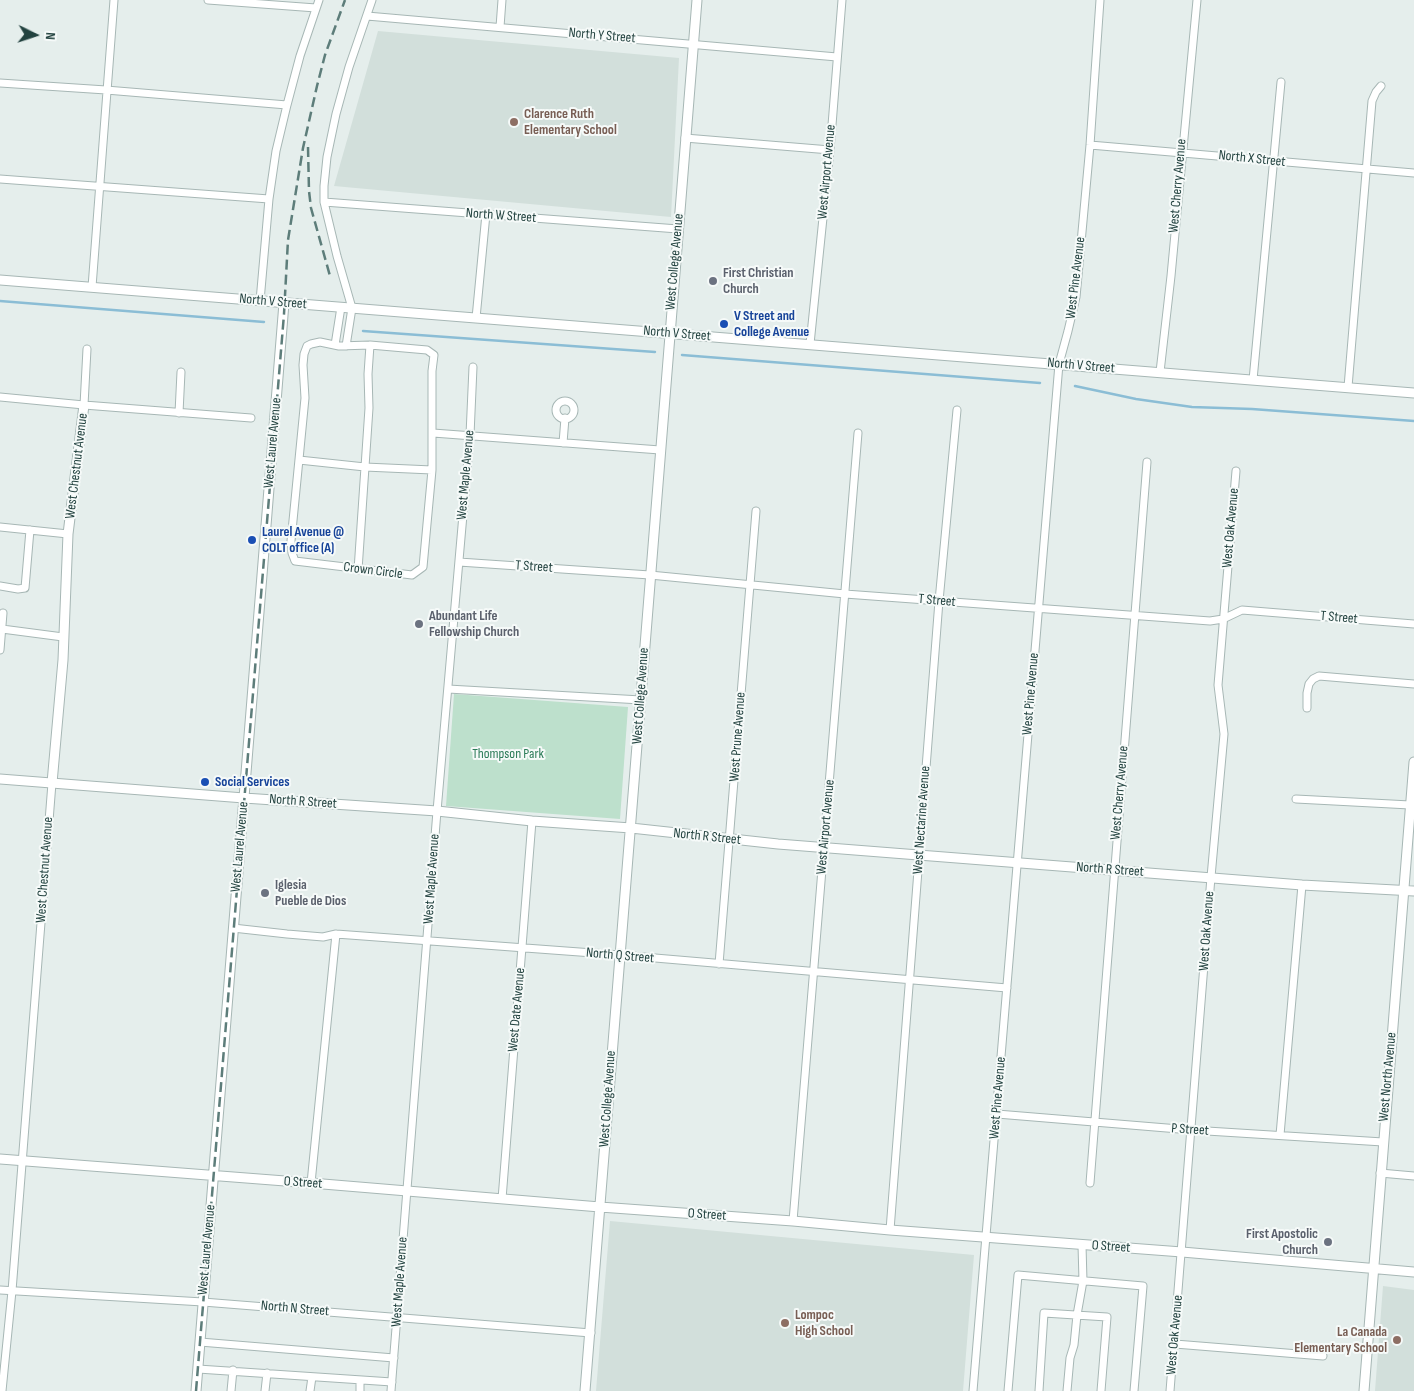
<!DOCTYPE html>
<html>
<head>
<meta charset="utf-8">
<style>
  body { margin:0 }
  #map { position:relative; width:1414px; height:1391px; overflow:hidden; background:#e5eeec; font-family:"Sofia Sans Condensed",sans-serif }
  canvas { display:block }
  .north { position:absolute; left:10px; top:10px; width:50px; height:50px; -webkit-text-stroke:4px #f6faf9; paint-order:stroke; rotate:94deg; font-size:14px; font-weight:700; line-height:20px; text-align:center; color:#22423f }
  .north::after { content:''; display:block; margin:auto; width:18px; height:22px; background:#22423f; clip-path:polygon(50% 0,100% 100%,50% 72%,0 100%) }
</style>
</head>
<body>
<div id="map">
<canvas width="1414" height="1391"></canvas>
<div class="north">N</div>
</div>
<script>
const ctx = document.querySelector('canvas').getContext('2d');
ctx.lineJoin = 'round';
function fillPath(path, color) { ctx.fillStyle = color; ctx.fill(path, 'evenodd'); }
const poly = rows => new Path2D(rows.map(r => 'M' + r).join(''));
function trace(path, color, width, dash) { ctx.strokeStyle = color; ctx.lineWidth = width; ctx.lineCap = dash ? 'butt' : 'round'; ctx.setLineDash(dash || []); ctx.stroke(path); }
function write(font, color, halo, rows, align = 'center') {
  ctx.font = font + ' "Sofia Sans Condensed",sans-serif'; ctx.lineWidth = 4; ctx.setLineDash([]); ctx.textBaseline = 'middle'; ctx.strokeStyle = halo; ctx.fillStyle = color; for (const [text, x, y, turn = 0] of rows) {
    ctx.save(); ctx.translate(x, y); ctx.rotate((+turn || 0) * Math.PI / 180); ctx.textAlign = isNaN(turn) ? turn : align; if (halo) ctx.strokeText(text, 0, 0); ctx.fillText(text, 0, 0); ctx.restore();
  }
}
fillPath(poly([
  [378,31,679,58,671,217,334,186],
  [610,1221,974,1255,963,1391,596,1391],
  [1383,1286,1414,1290,1414,1391,1375,1391]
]), '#d2dfdb');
fillPath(poly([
  [454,694,628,707,620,819,446,806]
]), '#bde0cc');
trace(poly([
  [0,301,264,322],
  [363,331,655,352],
  [682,355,1040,383],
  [1075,386,1136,399,1192,407,1252,409,1414,421]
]), '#8bbdd5', 2.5);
const minor = poly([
  [208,0,316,8],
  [367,16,837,57],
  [500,27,502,0],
  [0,83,106,90,287,105],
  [685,138,830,150],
  [1090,145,1414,173],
  [0,179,269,199],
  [324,202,678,229],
  [92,287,114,0],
  [260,301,269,199,276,151,287,105,300,56,319,0],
  [476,318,486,214],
  [320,342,339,346,370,345,427,350,434,355,432,371,432,470,423,567,412,575,295,561,292,553,291,541,305,398,303,365,304,354,307,346,311,344,320,342],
  [810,344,830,150,842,0],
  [335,345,341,307],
  [346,346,352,308,337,256,324,202,324,186,327,157,336,114,349,67,372,0],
  [1160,372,1171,276,1197,0],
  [1253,380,1281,82],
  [1348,387,1372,101,1376,92,1381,86],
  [0,397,84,405,251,418],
  '556 410a9 9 0 1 1 18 0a9 9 0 1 1-18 0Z',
  [84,405,87,349],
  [179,413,181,372],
  [433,433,660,450],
  [563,443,565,418],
  [299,460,365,467,432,470],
  [0,527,68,534],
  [459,562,650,575,845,594,1210,621,1223,619,1242,610,1414,624],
  [358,570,369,408,368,374,370,345],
  [0,586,18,589,25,588,30,530],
  [2,629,63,637],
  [0,650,3,613],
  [448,689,641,700],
  [1307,708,1307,693,1309,684,1313,679,1319,676,1414,684],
  [1296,799,1410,805],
  [233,928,287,934,323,937,336,934,620,955,1007,988],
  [719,964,756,511],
  [997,1114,1191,1130,1383,1142],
  [1280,1135,1302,885],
  [1380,1173,1414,1176],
  [311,1183,336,934],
  [1090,1183,1147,462],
  [502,1199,532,821],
  [793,1221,858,433],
  [890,1230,939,601,957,410],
  [0,1290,203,1302,591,1333],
  [200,1342,394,1358],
  [1175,1344,1323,1356],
  [198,1369,392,1382],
  [2,1391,12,1291,52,783],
  [231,1391,233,1370],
  [265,1391,267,1373],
  [310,1391,312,1377],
  [360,1391,360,1380],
  [391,1391,437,811,470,435,473,367],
  [973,1391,1059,364,1068,331,1076,297,1090,145,1100,0],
  [1008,1391,1018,1275,1143,1286,1134,1391],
  [1039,1391,1044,1313,1107,1317,1101,1391],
  [1067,1391,1070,1358,1074,1345,1077,1315,1083,1281,1082,1245],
  [1170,1391,1211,877,1224,734,1218,685,1236,471]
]);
const tertiary = poly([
  [0,280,1414,393],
  [0,779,244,798,437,811,532,821,631,828,778,844,1302,885,1414,891],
  [52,783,63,660,68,534,84,405],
  [0,1159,311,1183,600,1207,793,1221,890,1230,1182,1252,1414,1272],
  [196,1391,284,303],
  [585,1391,697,0],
  [1364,1391,1414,762]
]);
trace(minor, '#a7b7b5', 9);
trace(tertiary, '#a7b7b5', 11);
trace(minor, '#fff', 7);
trace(tertiary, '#fff', 9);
trace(poly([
  [308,147,309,191,311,208,330,276],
  [196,1391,284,314,288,240,303,148,317,86,325,55,345,0]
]), '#5d7d7a', 2.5, [10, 5]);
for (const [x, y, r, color] of [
  [514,122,5,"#8d6e63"],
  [713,281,5,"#6b7280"],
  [724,324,5,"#1a4fb4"],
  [252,540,5,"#1a4fb4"],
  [419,624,5,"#6b7280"],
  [205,782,5,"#1a4fb4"],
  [265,893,5,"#6b7280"],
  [1328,1242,5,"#6b7280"],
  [785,1323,5,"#8d6e63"],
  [1397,1340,5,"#8d6e63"]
]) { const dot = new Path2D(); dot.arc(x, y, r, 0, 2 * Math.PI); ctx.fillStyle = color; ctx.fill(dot); trace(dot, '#f6faf9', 2); }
write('14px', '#22423f', '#f6faf9', [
  ["North Y Street",602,36,5],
  ["North X Street",1252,159,6],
  ["West Airport Avenue",827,172,-85],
  ["West Cherry Avenue",1178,186,-85],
  ["North W Street",501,216,4],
  ["West College Avenue",675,262,-85],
  ["West Pine Avenue",1076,278,-83],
  ["North V Street",273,302,5],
  ["North V Street",677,334,5],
  ["North V Street",1081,366,5],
  ["West Laurel Avenue",273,443,-85],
  ["West Chestnut Avenue",77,466,-83],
  ["West Maple Avenue",466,475,-85],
  ["West Oak Avenue",1231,528,-85],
  ["T Street",534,567,4],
  ["Crown Circle",373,571,7],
  ["T Street",937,601,5],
  ["T Street",1339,618,5],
  ["West Pine Avenue",1031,694,-85],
  ["West College Avenue",641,696,-86],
  ["West Prune Avenue",738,737,-86],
  ["West Cherry Avenue",1120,793,-85],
  ["North R Street",303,802,4],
  ["West Nectarine Avenue",922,820,-86],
  ["West Airport Avenue",826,827,-85],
  ["North R Street",707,837,6],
  ["West Laurel Avenue",240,847,-85],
  ["West Chestnut Avenue",45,870,-86],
  ["North R Street",1110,870,4],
  ["West Maple Avenue",432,879,-86],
  ["West Oak Avenue",1207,931,-86],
  ["North Q Street",620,956,5],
  ["West Date Avenue",517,1010,-85],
  ["West North Avenue",1388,1077,-85],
  ["West Pine Avenue",998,1098,-85],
  ["West College Avenue",608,1099,-86],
  ["P Street",1190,1130,4],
  ["O Street",303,1183,4],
  ["O Street",707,1215,4],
  ["O Street",1111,1247,4],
  ["West Laurel Avenue",207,1250,-85],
  ["West Maple Avenue",400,1282,-86],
  ["North N Street",295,1309,5],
  ["West Oak Avenue",1175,1335,-85]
]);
write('bold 14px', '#785e54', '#f6faf9', [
  ["Clarence Ruth",524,114],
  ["Elementary School",524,130],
  ["Lompoc",795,1315],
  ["High School",795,1331],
  ["La Canada",1387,1332,"right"],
  ["Elementary School",1387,1348,"right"]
], 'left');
write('bold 14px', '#5b616d', '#f6faf9', [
  ["First Christian",723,273],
  ["Church",723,289],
  ["Abundant Life",429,616],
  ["Fellowship Church",429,632],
  ["Iglesia",275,885],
  ["Pueble de Dios",275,901],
  ["First Apostolic",1318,1234,"right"],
  ["Church",1318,1250,"right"]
], 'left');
write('bold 14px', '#164399', '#f6faf9', [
  ["V Street and",734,316],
  ["College Avenue",734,332],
  ["Laurel Avenue @",262,532],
  ["COLT office (A)",262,548],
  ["Social Services",215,782]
], 'left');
write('14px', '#2a7b57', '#f6faf9', [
  ["Thompson Park",508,754]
]);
</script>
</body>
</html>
